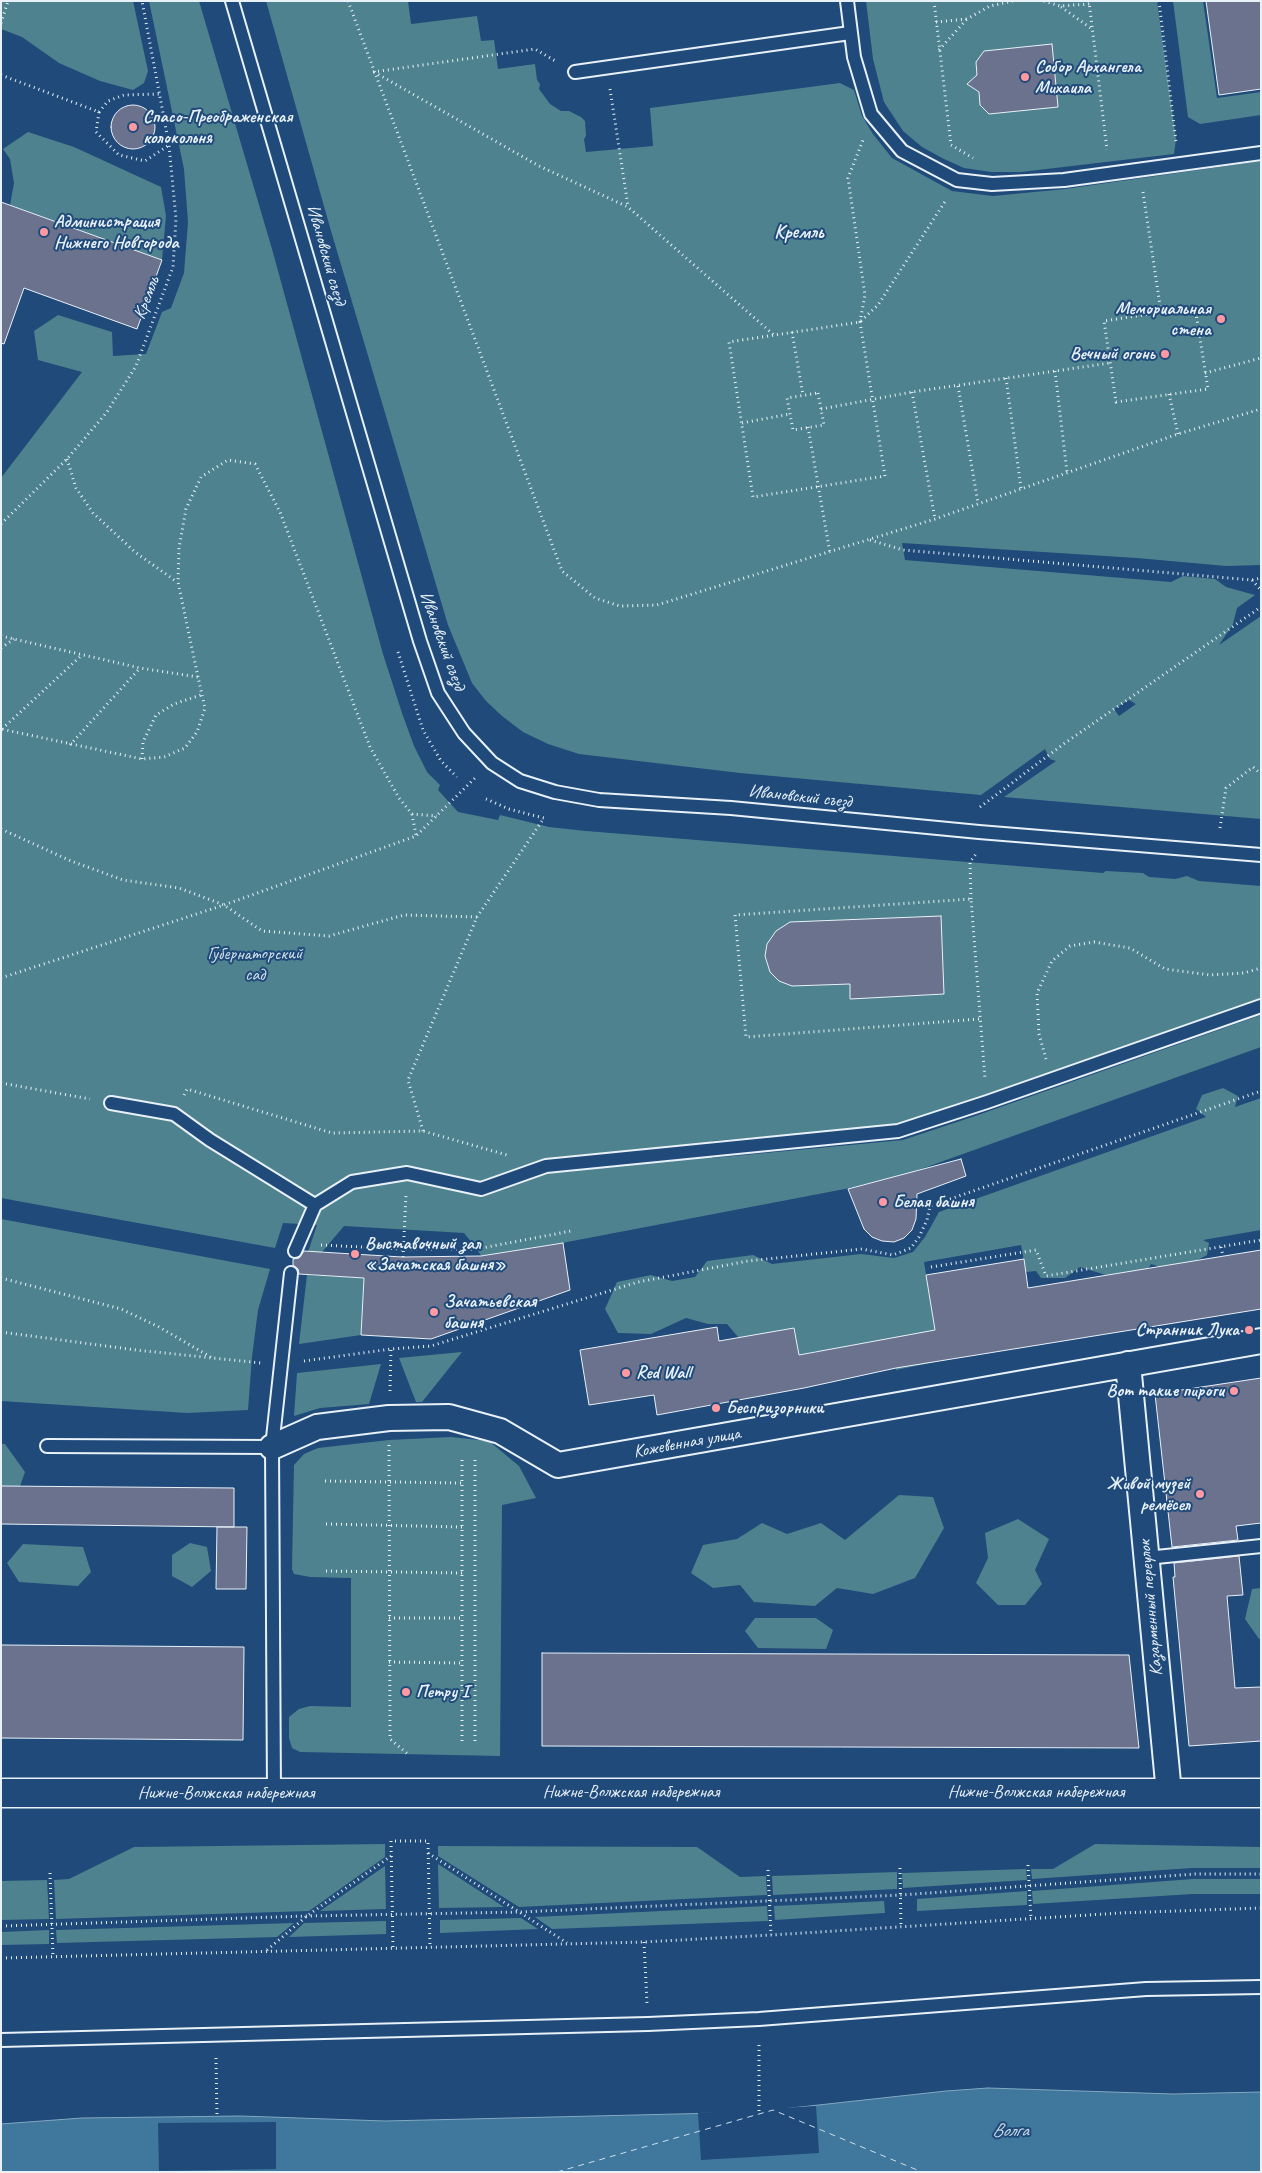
<!DOCTYPE html>
<html>
<head>
<meta charset="utf-8">
<style>
  body { margin:0 }
  #map { position:relative; width:1262px; height:2173px; overflow:hidden; background:#1f4a7a; font-family:Caveat,sans-serif }
  canvas { display:block }
  .frame { position:absolute; inset:0; border:2px solid #e8f1f8; pointer-events:none }
</style>
</head>
<body>
<div id="map">
<canvas width="1262" height="2173"></canvas>
<div class="frame"></div>
</div>
<script>
const ctx = document.querySelector('canvas').getContext('2d');
ctx.lineJoin = 'round';
function fillPath(path, color) { ctx.fillStyle = color; ctx.fill(path, 'evenodd'); }
const poly = rows => new Path2D(rows.map(r => 'M' + r).join(''));
function trace(path, color, width, dash) { ctx.strokeStyle = color; ctx.lineWidth = width; ctx.lineCap = dash ? 'butt' : 'round'; ctx.setLineDash(dash || []); ctx.stroke(path); }
function write(font, color, halo, rows, align = 'center') {
  ctx.font = font + ' Caveat,sans-serif'; ctx.lineWidth = 4; ctx.setLineDash([]); ctx.textBaseline = 'middle'; ctx.strokeStyle = halo; ctx.fillStyle = color; for (const [text, x, y, turn = 0] of rows) {
    ctx.save(); ctx.translate(x, y); ctx.rotate((+turn || 0) * Math.PI / 180); ctx.textAlign = isNaN(turn) ? turn : align; if (halo) ctx.strokeText(text, 0, 0); ctx.fillText(text, 0, 0); ctx.restore();
  }
}
fillPath(poly([
  [1,1,133,1,148,71,144,83,133,90,100,81,59,63,22,37,1,29],
  [149,1,199,1,272,249,383,654,402,713,414,746,427,772,440,785,438,790,458,812,498,820,500,815,549,827,586,831,1103,873,1106,871,1143,873,1149,877,1175,879,1187,876,1199,881,1261,886,1261,999,1257,1011,1186,1033,1177,1028,898,1125,712,1141,712,1158,903,1140,978,1115,1261,1015,1261,1047,910,1173,850,1188,562,1243,481,1256,477,1249,464,1233,344,1226,322,1252,308,1252,317,1225,283,1223,275,1248,1,1198,1,478,82,372,38,360,34,331,58,315,112,332,113,356,146,354,162,312,171,308,184,273,188,222,184,169],
  [266,1,408,1,411,24,477,16,481,41,494,40,498,69,535,64,537,80,540,84,539,89,550,104,561,111,569,111,581,117,585,121,586,136,584,139,586,152,653,146,650,108,840,83,854,90,862,116,873,134,892,158,952,191,993,196,1065,189,1261,161,1261,565,1226,566,1137,558,902,543,905,560,1171,582,1183,576,1215,579,1226,587,1255,595,1237,608,1233,624,1219,645,1261,616,1261,819,1004,797,1056,761,1050,759,1045,749,981,795,740,773,579,754,548,744,523,732,502,716,486,701,472,683,448,625,331,231],
  [1129,700,1136,704,1119,716,1114,709],
  [866,1,1157,1,1176,139,1174,154,1021,172,991,172,964,168,944,159,922,147,903,131,884,102,873,59],
  [1173,1,1203,1,1217,98,1261,92,1261,115,1200,124,1188,117],
  [28,132,74,147,161,187,166,216,162,260,10,205,14,183,10,159,3,149],
  [1223,1088,1238,1096,1235,1107,1261,1098,1261,1230,1203,1240,1209,1243,1207,1255,1176,1272,1151,1264,1143,1278,1122,1280,1080,1267,1065,1278,1041,1278,1036,1271,1026,1272,1021,1245,924,1262,940,1361,896,1370,895,1363,872,1367,819,1351,799,1355,751,1352,727,1324,708,1324,686,1318,651,1334,618,1333,605,1309,617,1282,651,1275,672,1281,695,1277,707,1261,753,1255,772,1264,861,1254,894,1258,913,1252,925,1237,939,1212,1206,1117,1196,1109,1202,1095],
  [1,1219,270,1269,258,1310,252,1357,248,1410,187,1413,1,1401],
  [307,1275,364,1278,361,1335,299,1344],
  [462,1352,422,1402,416,1402,399,1358],
  [381,1364,369,1404,320,1408,294,1416,297,1373],
  [451,1437,489,1441,519,1466,536,1498,502,1505,500,1756,300,1752,292,1748,289,1738,289,1717,299,1709,310,1706,351,1707,351,1578,310,1577,294,1574,292,1569,294,1465,304,1454,318,1448,389,1440],
  [1,1444,5,1444,25,1472,18,1492,1,1493],
  [899,1495,933,1497,944,1528,915,1578,873,1594,837,1588,815,1606,754,1602,740,1585,713,1588,691,1573,703,1545,737,1539,762,1523,787,1534,821,1523,845,1540],
  [1018,1519,1049,1539,1035,1570,1042,1584,1025,1605,998,1605,976,1583,988,1558,985,1533],
  [190,1543,207,1547,211,1571,192,1587,172,1576,172,1555],
  [23,1544,83,1547,91,1572,78,1586,19,1582,7,1563],
  [1261,1588,1261,1639,1259,1639,1245,1619,1252,1589],
  [755,1618,816,1618,833,1630,826,1649,758,1648,745,1631],
  [385,1844,385,1857,309,1911,56,1919,54,1880,69,1879,134,1847],
  [1095,1844,1261,1847,1261,1868,1192,1868,1032,1879,1031,1869,1053,1869],
  [438,1846,697,1847,740,1877,766,1876,767,1895,519,1907,438,1856],
  [438,1864,504,1907,439,1908],
  [385,1866,386,1909,320,1911],
  [1026,1869,1027,1880,903,1888,902,1873],
  [897,1872,897,1889,773,1895,772,1876],
  [1193,1879,1261,1879,1261,1894,1193,1894,1033,1904,1032,1891],
  [47,1880,49,1919,1,1920,1,1881],
  [1027,1891,1027,1905,917,1911,917,1899],
  [884,1901,885,1913,775,1920,774,1906],
  [767,1906,768,1921,552,1929,535,1917],
  [521,1918,538,1929,440,1933,440,1920],
  [386,1921,386,1934,289,1937,304,1923],
  [294,1923,277,1937,57,1943,56,1930],
  [49,1930,49,1944,1,1945,1,1932]
]), '#4e828f');
const water = poly([
  [988,2088,1173,2094,1261,2092,1261,2172,1,2172,1,2124,82,2118,241,2116,385,2121,719,2113,773,2110,946,2091,988,2088]
]);
fillPath(water, '#40779c');
trace(water, '#83a8c1', 1);
fillPath(poly([
  [816,2106,819,2153,701,2160,698,2113],
  [276,2122,276,2169,159,2171,158,2123]
]), '#1f4a7a');
trace(poly([
  [557,2172,773,2110,922,2172]
]), '#cfdfea', 1, [6, 5]);
const building = poly([
  [1206,1,1261,1,1261,89,1219,95,1206,1],
  [1052,44,1058,107,989,114,980,105,979,92,967,84,977,75,976,62,984,51,1052,44],
  '111 127a22 22 0 1 1 44 0a22 22 0 1 1-44 0Z',
  [1,202,162,260,137,329,24,288,4,344,1,343,1,202],
  [941,916,944,994,850,999,850,984,792,986,779,981,770,972,765,956,767,944,776,931,790,922,941,916],
  [961,1159,966,1176,917,1194,916,1219,912,1230,904,1238,894,1242,882,1241,872,1237,864,1229,848,1189,961,1159],
  [563,1243,570,1290,431,1339,361,1335,364,1278,299,1274,298,1269,293,1265,293,1259,299,1258,304,1251,402,1257,481,1256,563,1243],
  [1261,1250,1261,1309,896,1368,804,1388,657,1415,654,1395,589,1405,580,1350,717,1327,719,1341,794,1328,799,1355,935,1330,926,1275,1024,1259,1028,1288,1261,1250],
  [1261,1378,1261,1523,1236,1526,1238,1540,1172,1547,1155,1394,1261,1378],
  [1,1486,234,1488,234,1527,1,1524,1,1486],
  [217,1527,247,1527,246,1589,216,1589,217,1527],
  [1239,1556,1243,1595,1227,1596,1235,1688,1261,1687,1261,1741,1189,1746,1173,1577,1175,1577,1174,1563,1239,1556],
  [1,1645,244,1647,243,1740,1,1738,1,1645],
  [542,1653,1129,1655,1139,1748,542,1746,542,1653]
]);
fillPath(building, '#6b728e');
trace(building, '#e8f1f8', 1);
const lane = poly([
  [232,1,420,641,438,693,464,733,492,763,520,781,555,792,599,800,731,808,979,832,1261,855],
  [847,1,854,57,871,114,902,151,957,180,992,184,1064,180,1261,153],
  [575,72,850,33],
  [111,1103,174,1114,210,1140,315,1205],
  [295,1251,315,1205,352,1182,407,1173,481,1189,546,1166,898,1131,987,1102,1261,1006],
  [47,1446,272,1447],
  [1147,1558,1261,1546],
  [274,1793,272,1447,291,1273],
  [1,2040,648,2024,759,2019,1146,1989,1261,1987]
]);
const street = poly([
  [1128,1364,1169,1793],
  [272,1447,317,1427,389,1418,449,1417,500,1431,558,1465,1261,1341]
]);
const secondary = poly([
  [1,1793,1261,1793]
]);
trace(lane, '#e8f1f8', 16);
trace(street, '#e8f1f8', 28);
trace(secondary, '#e8f1f8', 31);
trace(poly([
  [348,1,562,571,595,598,620,606,657,605,935,519,1178,434,1261,409],
  [934,1,951,145,973,158],
  [1044,1,1060,6,1090,4],
  [1089,1,1107,150],
  [1159,1,1176,142],
  [1061,7,1092,29],
  [936,22,967,19,990,6,1013,1],
  [1,23,8,1],
  [939,50,967,19],
  [373,72,535,49,557,62],
  [374,72,539,166,628,207,774,335],
  [1,75,99,112,96,132,119,155,145,161,169,145],
  [610,89,628,206],
  [99,112,108,101,124,95,160,94],
  [1143,192,1161,312],
  [1195,307,1208,389,1116,402,1104,321,1195,307],
  [861,321,878,305,946,200],
  [860,322,885,476,753,497,729,342,860,322],
  [860,322,865,295,848,178,863,140],
  [792,332,803,395],
  [1055,371,1067,472],
  [1205,373,1261,358],
  [1006,378,1021,488],
  [958,386,978,503],
  [912,392,935,519],
  [818,393,824,425,793,430,787,398,818,393],
  [1169,394,1178,434],
  [821,409,912,392,1110,363],
  [742,423,790,414],
  [808,427,830,553],
  [67,459,76,488,93,513,135,552,177,582],
  [1,524,67,459,107,412,136,366,173,267,176,219,169,145,142,1],
  [870,540,903,550,1252,580,1261,578],
  [1252,580,1261,590],
  [1,636,140,668,198,677,205,708,197,732,185,748,164,757,142,759,1,729],
  [1,648,14,639],
  [398,652,423,730,441,761,457,777],
  [198,677,178,582,179,548,186,509,201,477,228,460,255,464,280,512,370,747,399,798,412,814,437,816],
  [2,729,82,655],
  [70,745,140,668],
  [142,759,143,742,156,715,174,704,201,695],
  [980,807,1065,743,1261,607],
  [412,814,416,835],
  [1220,828,1226,788,1253,767,1261,774],
  [1,829,71,861,123,880,179,888,224,905,262,931,329,936,404,915,477,917],
  [971,899,970,862,976,854],
  [1,978,224,905,416,836,476,777],
  [979,1019,746,1037,735,915,971,899,985,1079],
  [1046,1059,1039,1034,1037,993,1052,961,1070,946,1094,942,1130,948,1165,969,1210,975,1244,973,1261,968],
  [1,1083,90,1099],
  [184,1095,187,1089,332,1133,423,1131,507,1155],
  [423,1131,408,1080,477,917,544,818,509,809,486,799],
  [321,1245,403,1249,477,1249,571,1231],
  [1221,1247,1223,1256],
  [403,1257,406,1194],
  [931,1267,1036,1250,1046,1276,1261,1240],
  [1,1278,121,1309,159,1327,214,1359],
  [1,1332,136,1350,261,1363],
  [304,1361,391,1349,431,1346,638,1282,748,1261,862,1249,893,1255,911,1248,919,1237,927,1220,930,1206,1261,1091],
  [390,1391,391,1349],
  [389,1445,390,1739,409,1755],
  [462,1460,462,1741],
  [475,1460,475,1741],
  [325,1481,462,1483],
  [326,1524,462,1527],
  [326,1571,462,1573],
  [389,1618,462,1618],
  [389,1662,462,1663],
  [428,1853,567,1943],
  [1028,1865,1031,1919],
  [900,1868,901,1928],
  [768,1870,771,1935],
  [50,1873,53,1957],
  [1,1926,307,1916,520,1912,901,1895,1195,1874,1261,1874],
  [644,1942,647,2003],
  [393,1947,391,1841,428,1841,430,1947],
  [267,1950,307,1916,391,1856],
  [1,1958,644,1942,771,1935,1120,1913,1261,1908],
  [216,2058,217,2117],
  [759,2111,759,2041]
]), '#e8f1f8', 3, [1, 4]);
trace(lane, '#1f4a7a', 12);
trace(street, '#1f4a7a', 24);
trace(secondary, '#1f4a7a', 28);
for (const [x, y, r, color] of [
  [1025,77,5,"#ff9aa2"],
  [133,127,5,"#ff9aa2"],
  [44,232,5,"#ff9aa2"],
  [1221,319,5,"#ff9aa2"],
  [1165,354,5,"#ff9aa2"],
  [883,1202,5,"#ff9aa2"],
  [355,1254,5,"#ff9aa2"],
  [434,1312,5,"#ff9aa2"],
  [1249,1330,5,"#ff9aa2"],
  [626,1373,5,"#ff9aa2"],
  [1234,1391,5,"#ff9aa2"],
  [716,1408,5,"#ff9aa2"],
  [1200,1494,5,"#ff9aa2"],
  [406,1692,5,"#ff9aa2"]
]) { const dot = new Path2D(); dot.arc(x, y, r, 0, 2 * Math.PI); ctx.fillStyle = color; ctx.fill(dot); trace(dot, '#1f4a7a', 2); }
write('bold 18px', '#e8f1f8', '#1f4a7a', [
  ["Собор Архангела",1035,67],
  ["Михаила",1035,88],
  ["Спасо-Преображенская",143,117],
  ["колокольня",143,138],
  ["Администрация",54,222],
  ["Нижнего Новгорода",54,243],
  ["Мемориальная",1211,309,"right"],
  ["стена",1211,330,"right"],
  ["Вечный огонь",1155,354,"right"],
  ["Белая башня",893,1202],
  ["Выставочный зал",365,1244],
  ["«Зачатская башня»",365,1265],
  ["Зачатьевская",444,1302],
  ["башня",444,1323],
  ["Странник Лука",1239,1330,"right"],
  ["Red Wall",636,1373],
  ["Вот такие пироги",1224,1391,"right"],
  ["Беспризорники",726,1408],
  ["Живой музей",1190,1484,"right"],
  ["ремёсел",1190,1505,"right"],
  ["Петру I",416,1692]
], 'left');
write('18px', '#e8f1f8', '#1f4a7a', [
  ["Ивановский съезд",326,255,74],
  ["Кремль",147,298,-69],
  ["Ивановский съезд",442,641,70],
  ["Ивановский съезд",800,797,6],
  ["Кожевенная улица",687,1443,-10],
  ["Казарменный переулок",1151,1608,-95],
  ["Нижне-Волжская набережная",631,1792],
  ["Нижне-Волжская набережная",1036,1792],
  ["Нижне-Волжская набережная",226,1793]
]);
write('18px', '#d1e0e8', '#1f4a7a', [
  ["Губернаторский",255,954],
  ["сад",255,975]
]);
write('bold 19px', '#e8f1f8', '#1f4a7a', [
  ["Кремль",799,233]
]);
write('italic 19px', '#cfdfea', '#1f4a7a', [
  ["Волга",1010,2131]
]);
</script>
</body>
</html>
